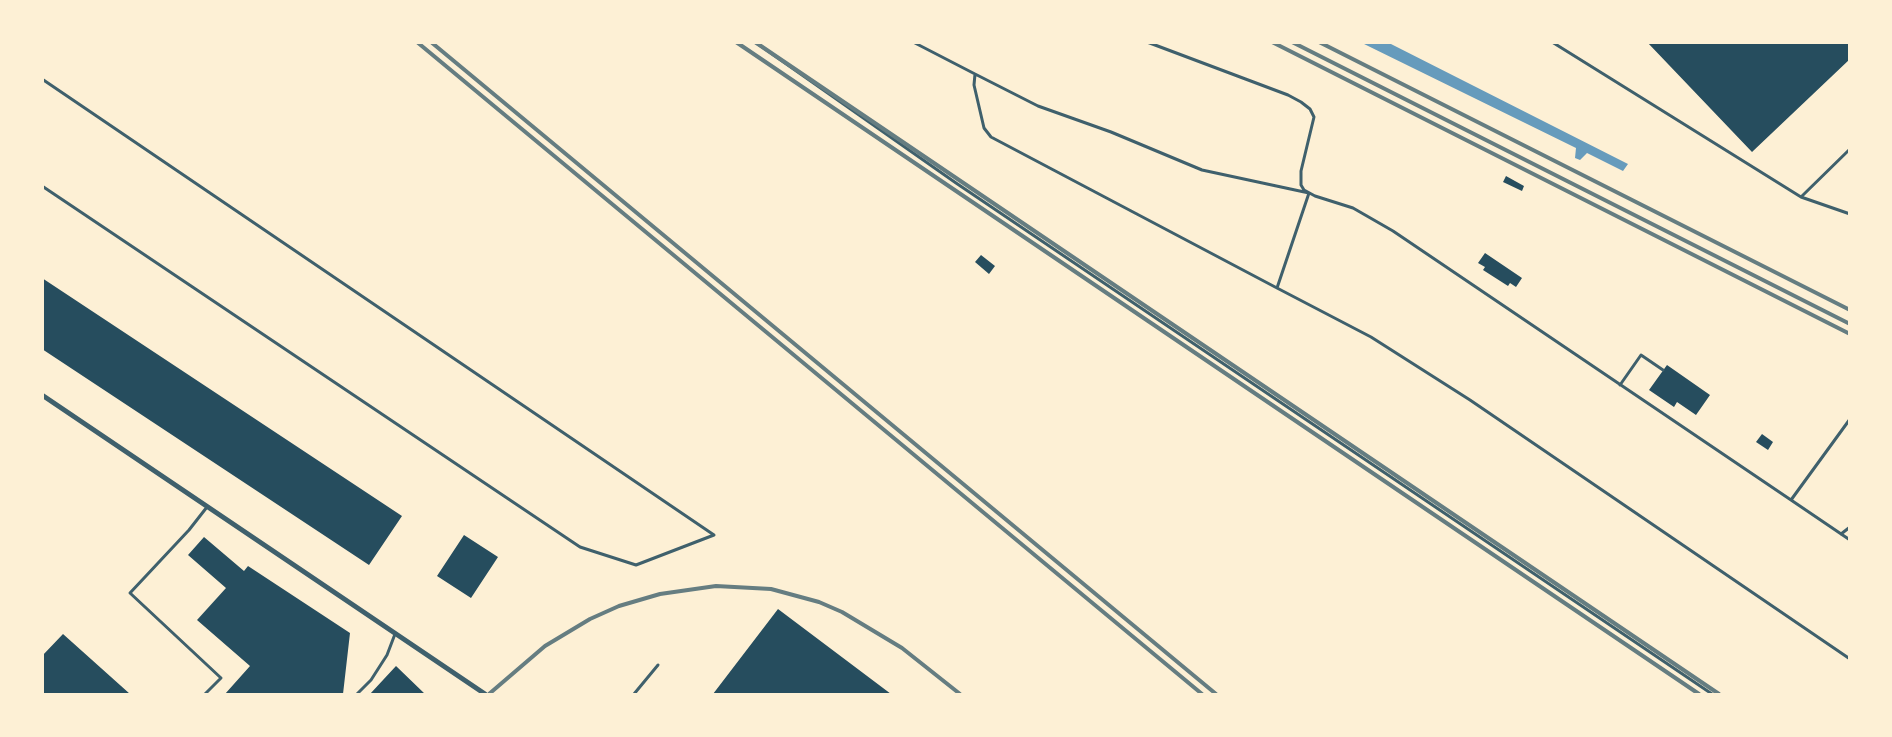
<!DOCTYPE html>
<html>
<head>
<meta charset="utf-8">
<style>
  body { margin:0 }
  #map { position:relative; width:1892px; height:737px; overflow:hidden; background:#fdf0d5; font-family:Figtree,sans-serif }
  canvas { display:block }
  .frame { position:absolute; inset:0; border:44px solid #fdf0d5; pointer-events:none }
</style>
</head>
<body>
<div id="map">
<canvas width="1892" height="737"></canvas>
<div class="frame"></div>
</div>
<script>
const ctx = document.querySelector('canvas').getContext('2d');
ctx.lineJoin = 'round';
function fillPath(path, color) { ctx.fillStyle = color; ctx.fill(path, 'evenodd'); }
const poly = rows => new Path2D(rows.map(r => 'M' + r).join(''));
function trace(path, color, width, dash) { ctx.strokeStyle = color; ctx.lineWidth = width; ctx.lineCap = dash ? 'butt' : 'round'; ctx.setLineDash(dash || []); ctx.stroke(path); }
fillPath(poly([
  [1362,43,1389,43,1628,164,1623,171,1587,153,1580,160,1575,158,1576,148]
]), '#669bbc');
fillPath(poly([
  [1647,42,1850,42,1850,59,1752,152],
  [1506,176,1524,186,1522,191,1503,182],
  [1485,253,1522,278,1516,287,1510,283,1508,286,1483,270,1485,267,1478,263],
  [981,255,995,266,989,274,975,262],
  [42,278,402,516,369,565,42,349],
  [1667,365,1710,395,1696,415,1677,402,1674,407,1649,390],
  [1762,434,1773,442,1768,450,1756,442],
  [464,535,498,557,471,598,437,576],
  [204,537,244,571,248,566,350,633,343,694,225,694,250,666,197,620,226,588,188,555],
  [778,609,891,694,713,694],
  [63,634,130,694,42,694,42,656],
  [396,666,425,694,370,694]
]), '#264d5e');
trace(poly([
  [755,42,956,183,1712,694],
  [913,42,975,74],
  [1147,42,1288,95,1301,102,1310,109,1314,117,1301,171,1301,185,1304,190,1315,196,1353,208,1393,231,1791,500,1850,419],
  [1552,42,1801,197,1850,149],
  [42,79,714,535],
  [42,186,580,547,636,565,714,535],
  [1801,197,1850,214],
  [1277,288,991,137,984,128,974,85,975,74,1038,106,1111,132,1202,170,1309,193,1277,288,1371,337,1470,400,1850,659],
  [1620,385,1641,355,1663,370],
  [1791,500,1850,540],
  [1841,534,1850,527],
  [205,694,221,678,130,593,189,530,207,507],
  [357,694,371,680,387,655,395,634],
  [634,694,658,665]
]), '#3f606c', 3);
trace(poly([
  [42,395,485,694]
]), '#3f606c', 5);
trace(poly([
  [417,42,1202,694],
  [431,42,1216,694],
  [736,42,1699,694],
  [755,42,1719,694],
  [1272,42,1850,334],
  [1292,42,1850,324],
  [1319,42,1850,310],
  [489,694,545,646,590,619,619,606,660,594,716,586,771,589,819,602,842,612,902,648,960,694]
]), '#657d81', 4);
</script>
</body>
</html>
